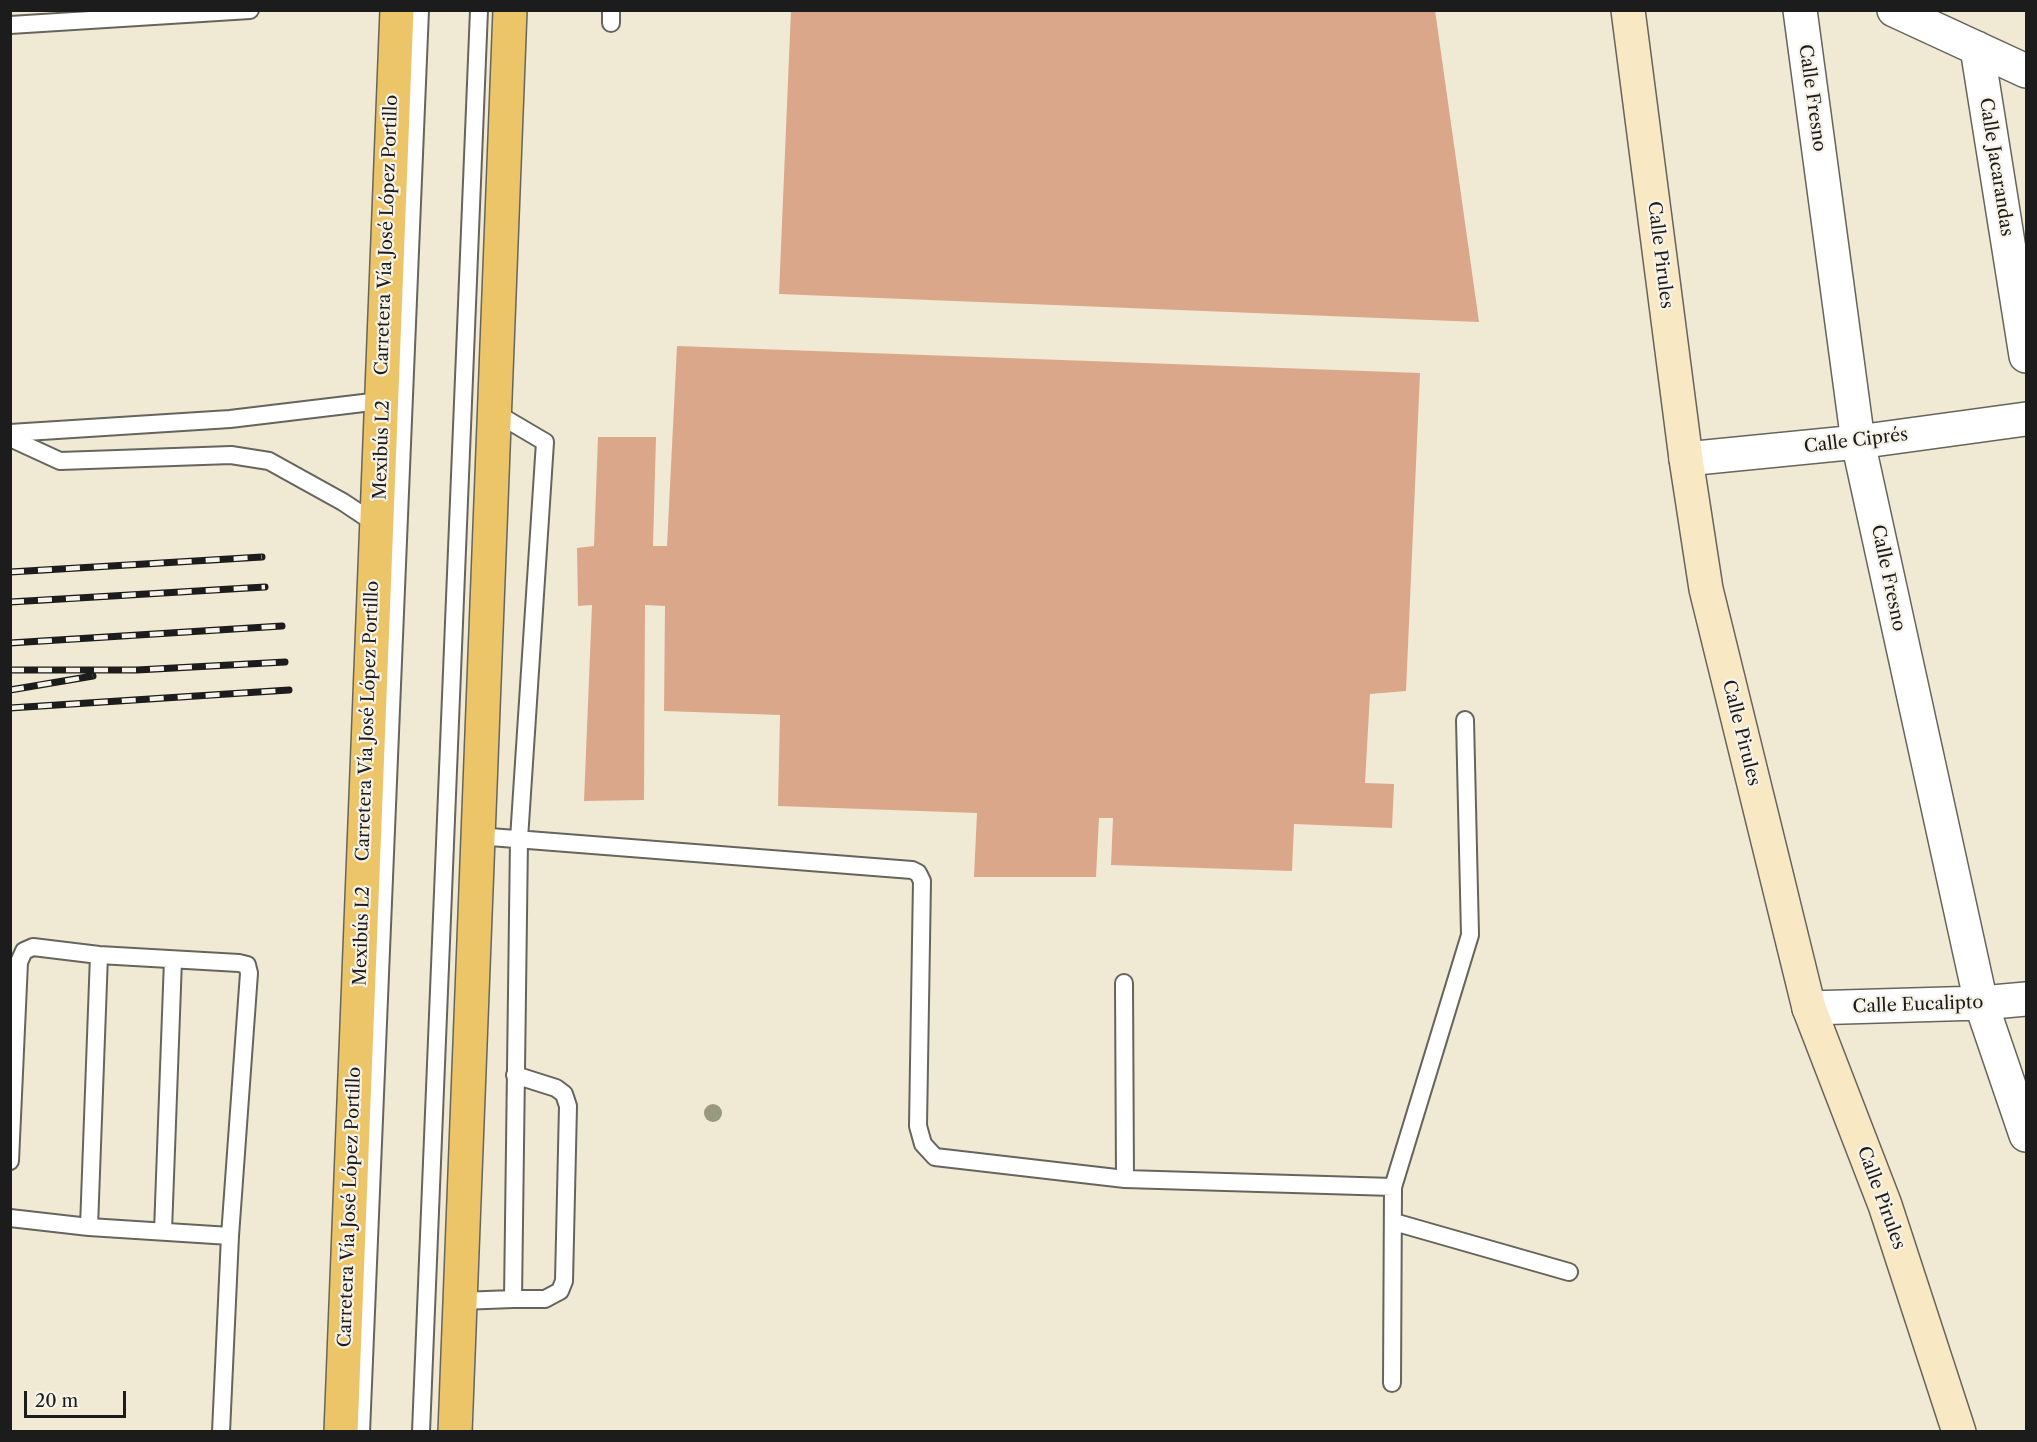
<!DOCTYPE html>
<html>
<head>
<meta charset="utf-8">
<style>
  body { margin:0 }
  #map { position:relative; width:2037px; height:1442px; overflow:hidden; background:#f0ead4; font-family:"Libre Caslon Text",serif }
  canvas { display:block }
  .frame { position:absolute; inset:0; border:12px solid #1c1c1c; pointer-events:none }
  .scale { position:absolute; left:24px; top:1391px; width:102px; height:27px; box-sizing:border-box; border:3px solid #1c1c1c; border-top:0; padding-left:8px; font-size:18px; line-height:21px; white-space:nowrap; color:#1c1c1c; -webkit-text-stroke:4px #f7f3e8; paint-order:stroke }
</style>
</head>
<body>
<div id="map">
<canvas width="2037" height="1442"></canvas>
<div class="frame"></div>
<div class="scale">20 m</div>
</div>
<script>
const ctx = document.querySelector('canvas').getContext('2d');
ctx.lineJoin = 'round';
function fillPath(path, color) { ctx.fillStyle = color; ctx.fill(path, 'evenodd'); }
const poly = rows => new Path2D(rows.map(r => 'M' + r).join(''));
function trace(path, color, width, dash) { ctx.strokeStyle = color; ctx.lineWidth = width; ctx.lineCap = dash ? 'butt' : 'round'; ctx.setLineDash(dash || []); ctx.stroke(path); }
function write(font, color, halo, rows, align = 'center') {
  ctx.font = font + ' "Libre Caslon Text",serif'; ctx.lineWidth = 4.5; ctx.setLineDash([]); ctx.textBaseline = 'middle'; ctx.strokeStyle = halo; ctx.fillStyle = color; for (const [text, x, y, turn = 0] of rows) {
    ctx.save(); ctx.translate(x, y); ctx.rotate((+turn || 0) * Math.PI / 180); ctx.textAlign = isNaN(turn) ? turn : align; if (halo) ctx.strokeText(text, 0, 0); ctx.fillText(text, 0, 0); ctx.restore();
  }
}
fillPath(poly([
  [791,10,1435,10,1479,322,779,294],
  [677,346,1420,373,1406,691,1370,694,1365,783,1394,784,1392,828,1294,824,1292,871,1111,865,1113,818,1099,818,1096,877,974,877,977,813,778,806,780,715,664,711,665,606,645,605,644,800,584,801,592,605,578,606,577,548,594,546,598,437,656,437,653,546,667,546]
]), '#dba78a');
const lane = poly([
  [611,23,611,10],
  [10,25,250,10],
  [10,433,230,419,380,401],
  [10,438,60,461,231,455,269,461,343,502,376,524],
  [477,836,912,870,918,873,922,881,918,1126,923,1144,935,1157,1125,1179,1393,1187,1470,935,1465,720],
  [1124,983,1125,1179],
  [10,1161,19,962,24,951,33,947,99,955,239,963,247,965,249,973,230,1236,221,1432],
  [10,1218,89,1227,230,1236],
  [1394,1222,1569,1272],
  [89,1227,99,955],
  [163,1231,173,960],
  [513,1299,545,1299,560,1291,564,1281,568,1106,564,1094,556,1088,515,1075],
  [460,1301,513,1299,519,839,545,442,494,412],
  [1392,1383,1393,1187],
  [361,1432,420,10],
  [421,1432,479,10]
]);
const street = poly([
  [1800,10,1858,442,1981,1003,2026,1135],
  [1894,10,2026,71],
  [1977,48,2026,356],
  [1686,459,1858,442,2026,419],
  [1809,1008,1981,1003,2026,999]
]);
const secondary = poly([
  [1628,10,1686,459,1706,589,1809,1008,1885,1205,1959,1432]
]);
const primary = poly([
  [341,1432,397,10],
  [455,1432,510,10]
]);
trace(lane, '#66645c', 20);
trace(street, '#66645c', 36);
trace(secondary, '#66645c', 36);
trace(primary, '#66645c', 36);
trace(lane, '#fff', 16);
trace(street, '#fff', 33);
trace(secondary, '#f8e8c3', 33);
trace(primary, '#edc569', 33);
const rail = poly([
  [10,572,262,557],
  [10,602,265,587],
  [10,643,282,626],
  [10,670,137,670,285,662],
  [10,690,93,676],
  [10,708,289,690]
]);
trace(rail, '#1c1c1c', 7);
trace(rail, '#f7f3e8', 4.5, [14]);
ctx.fillStyle = '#979a7e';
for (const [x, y] of [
  [713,1113]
]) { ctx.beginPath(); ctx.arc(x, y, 9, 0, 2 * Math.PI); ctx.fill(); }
write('18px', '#1c1c1c', '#f7f3e8', [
  ["Calle Fresno",1812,98,82],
  ["Calle Jacarandas",1996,167,81],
  ["Carretera Vía José López Portillo",387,235,-88],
  ["Calle Pirules",1660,255,83],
  ["Calle Ciprés",1856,441,-7],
  ["Mexibús L2",382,450,-88],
  ["Calle Fresno",1888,578,78],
  ["Carretera Vía José López Portillo",368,721,-88],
  ["Calle Pirules",1741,733,76],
  ["Mexibús L2",362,936,-88],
  ["Calle Eucalipto",1918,1005,-2],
  ["Calle Pirules",1881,1198,70],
  ["Carretera Vía José López Portillo",350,1207,-88]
]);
</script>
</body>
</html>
